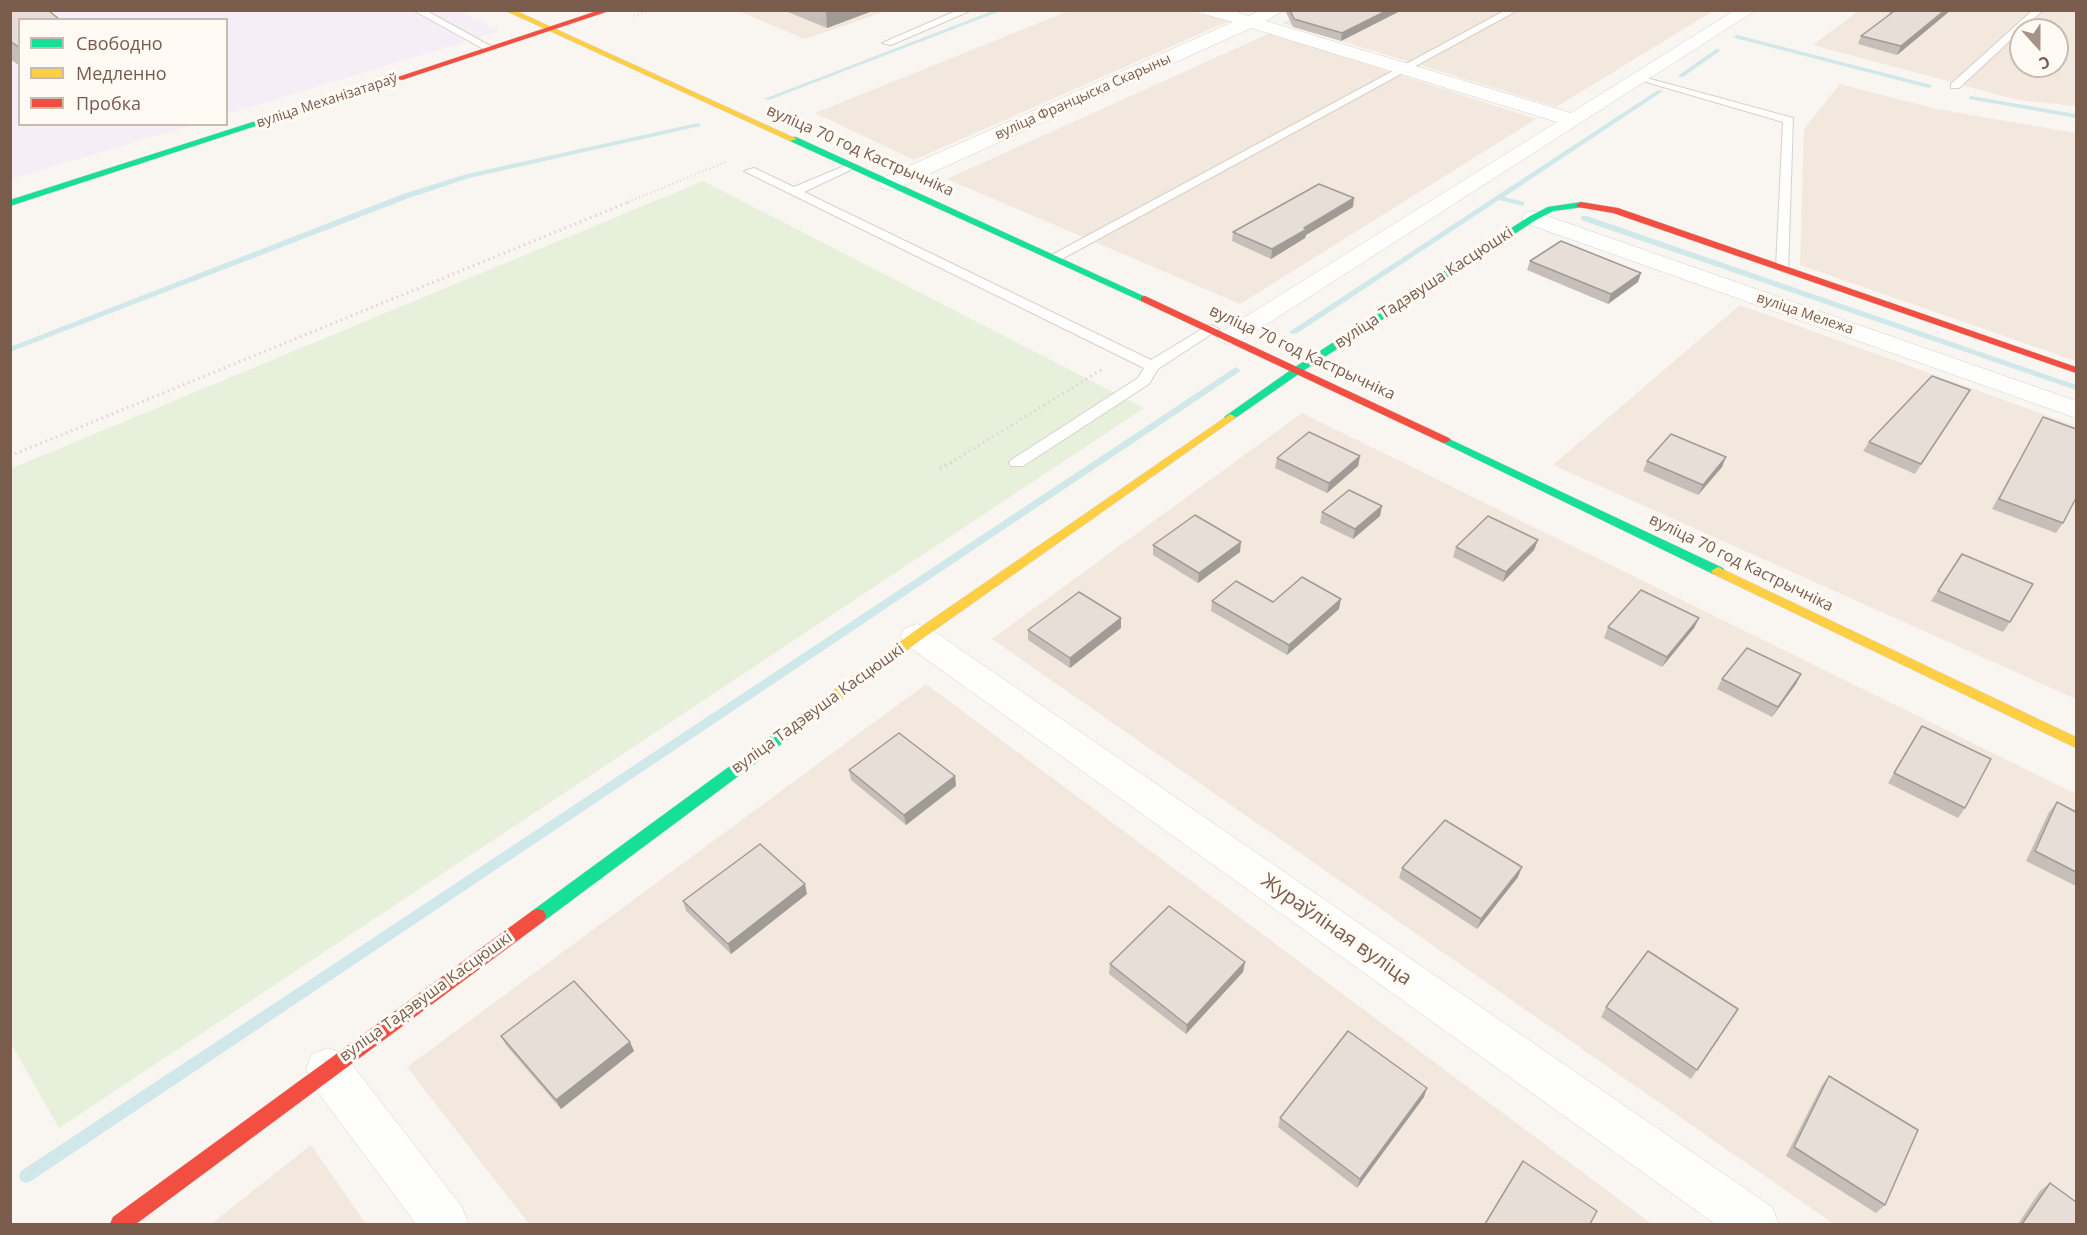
<!DOCTYPE html>
<html>
<head>
<meta charset="utf-8">
<style>
  body { margin:0 }
  #map { position:relative; width:2087px; height:1235px; overflow:hidden; background:#f9f5f0; font-family:"Open Sans",sans-serif }
  canvas { display:block }
  .frame { position:absolute; inset:0; border:12px solid #7a5c4d; pointer-events:none }
  .legend { position:absolute; left:18px; top:18px; width:210px; height:108px; box-sizing:border-box; background:#fffaf3; border:2px solid #cabbb1; margin:0; padding:8px 10px; list-style:none; font-size:18px; color:#7a5c4d }
  .legend li { display:flex; align-items:center; gap:12px; height:30px }
  .legend b { width:30px; border:2px solid #cabbb1 }
  .north { position:absolute; left:2009px; top:18px; width:60px; height:60px; box-sizing:border-box; background:#fffaf3; border:2px solid #cabbb1; border-radius:50%; rotate:159deg; font-size:16px; font-weight:700; line-height:24px; text-align:center; color:#7a5c4d }
  .north::after { content:''; display:block; margin:auto; width:21px; height:27px; background:#a69286; clip-path:polygon(50% 0,100% 100%,50% 72%,0 100%) }
</style>
</head>
<body>
<div id="map">
<canvas width="2087" height="1235"></canvas>
<div class="frame"></div>
<ul class="legend">
<li><b style="height:8px;background:#16e098"></b>Свободно</li>
<li><b style="height:8px;background:#ffcf43"></b>Медленно</li>
<li><b style="height:8px;background:#f24e42"></b>Пробка</li>
</ul>
<div class="north">С</div>
</div>
<script>
const ctx = document.querySelector('canvas').getContext('2d');
ctx.lineJoin = 'round';
function fillPath(path, color) { ctx.fillStyle = color; ctx.fill(path, 'evenodd'); }
const poly = rows => new Path2D(rows.map(r => 'M' + r).join(''));
function trace(path, color, width, dash) { ctx.strokeStyle = color; ctx.lineWidth = width; ctx.lineCap = dash ? 'butt' : 'round'; ctx.setLineDash(dash || []); ctx.stroke(path); }
function write(font, color, halo, rows, align = 'center') {
  ctx.font = font + ' "Open Sans",sans-serif'; ctx.lineWidth = 6; ctx.setLineDash([]); ctx.textBaseline = 'middle'; ctx.strokeStyle = halo; ctx.fillStyle = color; for (const [text, x, y, turn = 0] of rows) {
    ctx.save(); ctx.translate(x, y); ctx.rotate((+turn || 0) * Math.PI / 180); ctx.textAlign = isNaN(turn) ? turn : align; if (halo) ctx.strokeText(text, 0, 0); ctx.fillText(text, 0, 0); ctx.restore();
  }
}
fillPath(poly([
  [1071,10,1192,11,1229,21,914,160,815,113],
  [1310,10,1713,11,1556,107,1283,23],
  [738,11,886,11,805,39],
  [1858,11,2076,11,2076,106,2018,100,1813,45],
  [2021,30,2057,30,2057,66,2021,66],
  [1270,33,1536,119,1240,304,947,179],
  [1840,84,1936,109,2076,133,2076,361,1800,265,1804,129],
  [1740,305,2076,426,2076,699,1553,465],
  [1302,413,2076,794,2076,1224,1834,1224,992,639],
  [926,684,1652,1224,529,1224,407,1067],
  [311,1145,366,1224,211,1224]
]), '#f2e8de');
fillPath(poly([
  [457,10,500,31,227,114,226,20,20,20,20,124,192,125,11,179,11,11]
]), '#f6eef6');
fillPath(poly([
  [703,181,1144,408,59,1128,11,1043,10,469]
]), '#e7f0db');
fillPath(poly([
  [995,10,1003,10,769,100,764,99,995,10],
  [1737,35,1931,85,1932,86,1929,88,1735,38,1734,37,1737,35],
  [1716,49,1721,50,1683,77,1679,77,1679,75,1716,49],
  [1658,90,1663,91,1504,197,1524,202,1524,206,1499,200,1296,334,1293,334,1289,332,1658,90],
  [1971,96,2076,114,2076,118,1969,99,1969,97,1971,96],
  [698,123,700,124,700,126,469,178,409,198,10,352,10,347,403,194,467,174,698,123],
  [1581,216,1587,216,2076,385,2076,390,1581,220,1581,216],
  [1236,367,1240,370,1239,372,31,1181,26,1183,21,1181,19,1176,21,1171,1236,367]
]), '#d0e8ea');
const lane = poly([
  [413,10,425,10,496,49,487,51,413,10],
  [958,10,972,10,891,45,882,43,958,10],
  [1506,10,1518,10,1060,260,1055,261,1048,257,1506,10],
  [2033,10,2043,10,1959,88,1951,88,1951,84,2033,10],
  [1636,75,1793,118,1788,271,1783,272,1776,268,1783,122,1636,79,1636,75],
  [849,164,859,166,804,192,1151,360,1207,326,1212,325,1219,329,1158,369,1149,384,1023,466,1011,466,1009,463,1011,460,1138,378,1144,368,744,171,754,168,794,187,849,164]
]);
const street = poly([
  [1202,10,1231,10,1249,16,1260,10,1284,10,1266,21,1571,113,1735,10,1756,10,1239,342,1230,345,1221,342,1217,337,1221,332,1557,122,1251,28,898,188,890,190,882,188,879,183,882,178,1233,22,1204,14,1202,10],
  [1533,211,2076,401,2076,418,1525,223,1522,218,1525,213,1533,211],
  [917,624,929,628,1772,1207,1779,1224,1715,1224,905,644,900,636,905,628,917,624],
  [328,1048,344,1054,462,1207,469,1224,416,1224,312,1084,306,1069,312,1054,328,1048]
]);
const fast = poly([
  [396,76,403,78,10,206,10,200,396,76],
  [790,137,796,137,1150,299,1149,301,1141,301,790,141,790,137],
  [1581,202,1586,205,1584,207,1553,211,1536,220,1303,371,1234,419,1226,419,1224,417,1295,367,1530,216,1548,207,1581,202],
  [1445,437,1723,568,1725,571,1718,575,1713,574,1441,442,1439,440,1445,437],
  [806,713,811,714,813,718,811,722,544,921,538,923,532,921,530,916,532,911,801,714,806,713]
]);
const slow = poly([
  [504,10,514,10,797,139,790,141,504,10],
  [1230,414,1236,417,1234,419,922,639,811,722,801,722,799,718,801,714,912,633,1230,414],
  [1718,567,2076,737,2076,748,1713,574,1711,571,1718,567]
]);
const jam = poly([
  [600,10,612,10,402,80,395,78,600,10],
  [1581,202,1618,208,2076,367,2076,373,1613,213,1578,207,1576,205,1581,202],
  [1145,296,1449,438,1451,440,1445,443,1441,442,1141,301,1141,297,1145,296],
  [538,909,544,911,546,916,544,921,136,1224,110,1224,113,1217,532,911,538,909]
]);
trace(lane, '#d7d1cb', 2);
trace(street, '#d7d1cb', 1);
trace(fast, '#d9d2cb', 1);
trace(slow, '#d9d2cb', 1);
trace(jam, '#d9d2cb', 1);
trace(poly([
  [634,16,652,10],
  [628,202,728,161]
]), '#dcd5d0', 2, [1, 3]);
trace(poly([
  [10,456,631,201],
  [950,463,1103,369]
]), '#dcd5d0', 3, [1.5, 4]);
trace(poly([
  [940,469,953,461]
]), '#dcd5d0', 4, [1.5, 4.5]);
fillPath(lane, '#fefefd');
fillPath(street, '#fefefd');
fillPath(fast, '#16e098');
fillPath(slow, '#ffcf43');
fillPath(jam, '#f24e42');
fillPath(poly([
  [10,10,20,20,20,66,10,59],
  [783,10,875,10,827,28],
  [1285,10,1402,10,1341,41,1293,27],
  [1891,10,1951,10,1897,55,1858,44,1861,36,1888,16],
  [1353,207,1306,235,1305,238,1271,259,1232,241,1233,232],
  [1530,261,1641,273,1638,282,1608,304,1527,270],
  [1964,399,1915,474,1863,451,1869,442],
  [2043,417,2063,523,2056,533,1992,509],
  [1360,456,1358,466,1327,493,1275,468,1277,458],
  [1647,461,1722,467,1698,495,1643,471],
  [1322,512,1380,516,1353,539,1320,523],
  [1538,540,1534,550,1503,582,1453,557,1456,547],
  [1153,545,1240,552,1198,583,1153,555],
  [1962,554,2010,622,2003,632,1931,601],
  [1212,601,1339,609,1287,655,1211,611],
  [1699,618,1694,628,1662,667,1604,638,1608,627],
  [1121,628,1070,668,1028,640,1028,630],
  [1801,674,1796,684,1772,717,1717,689,1722,679],
  [1922,726,1965,808,1958,818,1888,783],
  [849,770,955,776,956,786,906,825,851,780],
  [2057,802,2076,812,2076,886,2026,861,2049,812],
  [1402,868,1518,877,1477,929,1399,878],
  [807,894,731,954,686,911,683,901],
  [1245,962,1243,972,1186,1034,1109,974,1110,964],
  [1606,1007,1738,1009,1691,1079,1601,1017],
  [501,1036,630,1042,634,1051,561,1109,506,1045],
  [1829,1076,1885,1205,1876,1213,1786,1156,1822,1085],
  [1424,1097,1357,1188,1278,1127,1280,1118],
  [2050,1183,2076,1224,2018,1224,2040,1191]
]), '#c6bfb9');
fillPath(poly([
  [826,10,875,10,827,28],
  [1388,10,1402,10,1341,41,1342,33],
  [1945,10,1951,10,1897,55,1901,46],
  [1354,198,1353,207,1306,235,1305,238,1271,259,1272,249,1304,228],
  [1641,273,1638,282,1608,304,1611,294],
  [1360,456,1358,466,1327,493,1329,483],
  [1726,457,1722,467,1698,495,1703,485],
  [1382,506,1380,516,1353,539,1355,529],
  [1538,540,1534,550,1503,582,1506,572],
  [1241,542,1240,552,1198,583,1199,573],
  [1341,599,1339,609,1287,655,1289,645],
  [1121,618,1121,628,1070,668,1070,658],
  [1699,618,1694,628,1662,667,1667,657],
  [1801,674,1796,684,1772,717,1778,707],
  [955,776,956,786,906,825,904,815],
  [1522,867,1518,877,1477,929,1481,919],
  [805,884,807,894,731,954,728,944],
  [1245,962,1243,972,1186,1034,1187,1025],
  [630,1042,634,1051,561,1109,556,1100],
  [1427,1088,1424,1097,1357,1188,1360,1179]
]), '#a19b96');
const building = poly([
  [10,10,48,10,60,20,20,20,20,48,10,41,10,10],
  [1290,10,1388,10,1342,33,1294,19,1290,10],
  [1891,10,1945,10,1901,46,1861,36,1893,12,1890,11,1891,10],
  [1319,184,1354,198,1304,228,1307,229,1272,249,1233,232,1319,184],
  [1561,241,1641,273,1611,294,1530,261,1561,241],
  [1932,376,1970,390,1921,464,1869,442,1932,376],
  [2043,417,2076,429,2076,498,2063,523,1999,499,2043,417],
  [1309,432,1360,456,1329,483,1277,458,1309,432],
  [1671,434,1726,457,1703,485,1647,461,1671,434],
  [1349,490,1382,506,1355,529,1322,512,1349,490],
  [1195,515,1241,542,1199,573,1153,545,1195,515],
  [1488,516,1538,540,1506,572,1456,547,1488,516],
  [1962,554,2033,584,2010,622,1938,591,1962,554],
  [1302,577,1341,599,1289,645,1212,601,1236,581,1273,602,1302,577],
  [1641,590,1699,618,1667,657,1608,627,1641,590],
  [1079,592,1121,618,1070,658,1028,630,1079,592],
  [1747,648,1801,674,1778,707,1722,679,1747,648],
  [1922,726,1991,759,1965,808,1894,773,1922,726],
  [899,733,955,776,904,815,849,770,899,733],
  [2057,802,2076,812,2076,872,2035,851,2057,802],
  [1445,820,1522,867,1481,919,1402,868,1445,820],
  [760,844,805,884,728,944,683,901,760,844],
  [1169,906,1245,962,1187,1025,1110,964,1169,906],
  [1648,951,1738,1009,1697,1070,1606,1007,1648,951],
  [574,981,630,1042,556,1100,501,1036,574,981],
  [1348,1031,1427,1088,1360,1179,1280,1118,1348,1031],
  [1829,1076,1918,1130,1885,1205,1794,1147,1829,1076],
  [1523,1161,1597,1211,1590,1224,1485,1224,1523,1161],
  [2050,1183,2076,1202,2076,1224,2022,1224,2050,1183]
]);
fillPath(building, '#e6ded7');
trace(building, '#a19b96', 1.5);
write('14px', '#7a5c4d', '#fffaf3', [
  ["вуліца Францыска Скарыны",1083,97,-24],
  ["вуліца Механізатараў",327,101,-18],
  ["вуліца Мележа",1805,314,19]
]);
write('16px', '#7a5c4d', '#fffaf3', [
  ["вуліца 70 год Кастрычніка",860,151,24],
  ["вуліца Тадэвуша Касцюшкі",1424,288,-33],
  ["вуліца 70 год Кастрычніка",1302,353,25],
  ["вуліца 70 год Кастрычніка",1741,563,26],
  ["вуліца Тадэвуша Касцюшкі",818,709,-36],
  ["вуліца Тадэвуша Касцюшкі",426,997,-36]
]);
write('20px', '#7a5c4d', '#fffaf3', [
  ["Жураўліная вуліца",1336,930,35]
]);
</script>
</body>
</html>
